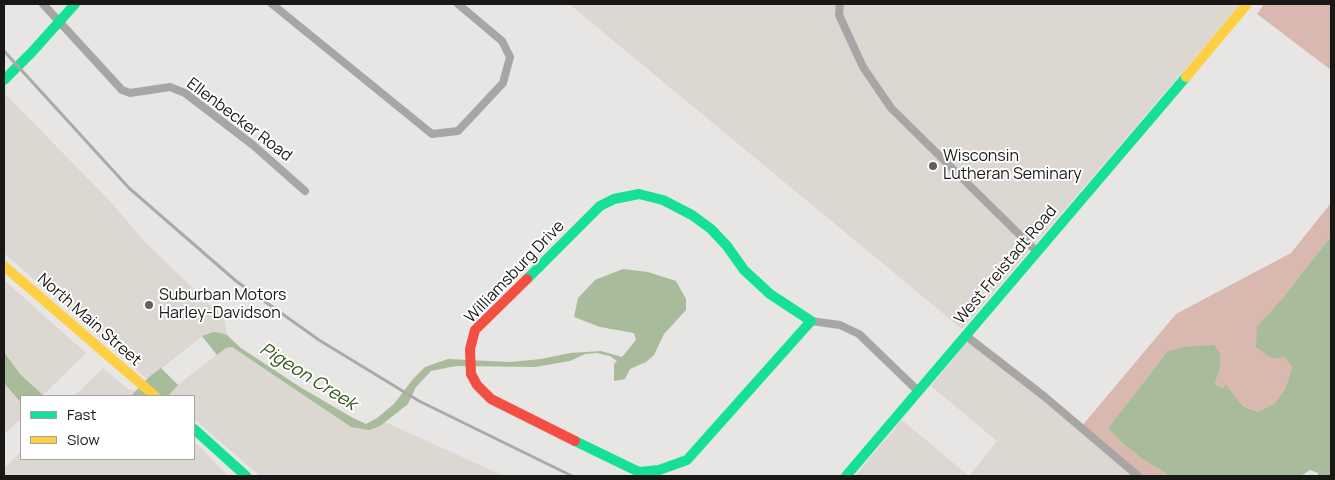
<!DOCTYPE html>
<html>
<head>
<meta charset="utf-8">
<style>
  body { margin:0 }
  #map { position:relative; width:1335px; height:480px; overflow:hidden; background:#e8e6e4; font-family:Manrope,sans-serif }
  canvas { display:block }
  .frame { position:absolute; inset:0; border:5px solid #191817; pointer-events:none }
  .legend { position:absolute; left:20px; top:395px; width:175px; height:65px; box-sizing:border-box; background:#fff; border:1px solid #a3a3a2; margin:0; padding:6px 9px; list-style:none; font-size:15px; color:#191817 }
  .legend li { display:flex; align-items:center; gap:10px; height:25px }
  .legend b { width:25px; border:1px solid #a3a3a2 }
</style>
</head>
<body>
<div id="map">
<canvas width="1335" height="480"></canvas>
<div class="frame"></div>
<ul class="legend">
<li><b style="height:6px;background:#16e098"></b>Fast</li>
<li><b style="height:6px;background:#ffcf43"></b>Slow</li>
</ul>
</div>
<script>
const ctx = document.querySelector('canvas').getContext('2d');
ctx.lineJoin = 'round';
function fillPath(path, color) { ctx.fillStyle = color; ctx.fill(path, 'evenodd'); }
const poly = rows => new Path2D(rows.map(r => 'M' + r).join(''));
function trace(path, color, width, dash) { ctx.strokeStyle = color; ctx.lineWidth = width; ctx.lineCap = dash ? 'butt' : 'round'; ctx.setLineDash(dash || []); ctx.stroke(path); }
function write(font, color, halo, rows, align = 'center') {
  ctx.font = font + ' Manrope,sans-serif'; ctx.lineWidth = 4; ctx.setLineDash([]); ctx.textBaseline = 'middle'; ctx.strokeStyle = halo; ctx.fillStyle = color; for (const [text, x, y, turn = 0] of rows) {
    ctx.save(); ctx.translate(x, y); ctx.rotate((+turn || 0) * Math.PI / 180); ctx.textAlign = isNaN(turn) ? turn : align; if (halo) ctx.strokeText(text, 0, 0); ctx.fillText(text, 0, 0); ctx.restore();
  }
}
fillPath(poly([
  [569,4,1241,4,962,329],
  [4,93,109,200,146,243,224,318,227,335,221,333,202,336,147,379,4,253],
  [4,280,86,353,43,395,20,374,4,352],
  [971,337,1138,476,855,476,902,420,969,476,997,441,931,386],
  [232,347,351,427,380,426,385,422,504,476,260,476,194,419,194,396,168,396,178,385,226,348],
  [103,368,128,389,136,391,131,396,74,396],
  [4,383,21,404,21,419,4,434],
  [194,441,228,476,4,476,4,468,21,452,21,459,194,459]
]), '#dcd7d0');
fillPath(poly([
  [1264,4,1328,4,1331,6,1331,70,1257,14],
  [1331,203,1331,236,1281,300,1257,326,1285,357,1292,368,1285,389,1275,403,1258,412,1243,406,1226,384,1224,388,1215,384,1220,368,1220,353,1167,352,1108,428,1119,440,1142,459,1170,476,1139,476,1081,427,1176,314,1291,253]
]), '#d8b8af');
fillPath(poly([
  [1331,236,1331,476,1318,476,1318,473,1310,470,1301,476,1170,476,1142,459,1119,440,1108,428,1167,352,1183,347,1214,345,1220,353,1220,368,1215,384,1223,388,1226,384,1243,406,1258,412,1275,403,1285,389,1292,368,1285,357,1272,358,1256,347,1257,326,1281,300],
  [623,269,648,272,676,281,686,299,686,310,664,334,654,355,646,362,630,369,625,379,614,381,614,364,617,361,610,356,597,353,585,354,570,361,535,367,456,366,431,371,416,387,408,404,380,426,369,430,351,427,232,347,226,348,178,385,168,396,131,396,149,377,202,336,214,332,221,333,227,335,241,348,300,387,353,418,366,424,377,418,394,404,413,379,425,367,448,359,510,362,541,359,570,353,601,351,622,357,636,340,634,333,600,327,574,317,578,298,595,280],
  [4,352,20,374,44,396,21,396,21,403,4,383]
]), '#a8bb9a');
fillPath(poly([
  [202,336,217,355,178,385,161,368]
]), '#e8e6e4');
trace(poly([
  [43,4,122,90,130,93,170,87,185,93,253,145,305,191],
  [272,4,432,134,458,131,503,83,510,57,502,41,458,4],
  [840,4,839,15,863,67,891,108,1036,251],
  [811,321,840,325,859,334,918,391],
  [965,335,1045,397,1138,476]
]), '#a7a6a5', 8);
trace(poly([
  [4,80,32,52,75,4],
  [527,279,600,206,614,199,639,194],
  [194,429,246,476],
  [575,441,639,472,659,470,687,460,811,321,770,294,744,270,727,246,711,229,692,215,663,200,639,194],
  [846,476,1186,77]
]), '#16e098', 10);
trace(poly([
  [1186,77,1247,4],
  [4,266,155,396]
]), '#ffcf43', 10);
trace(poly([
  [527,279,475,330,470,349,471,374,477,385,491,399,575,441]
]), '#f24e42', 10);
trace(poly([
  [4,51,129,188,236,281,319,340,419,401,572,476]
]), '#abaaa8', 3);
for (const [x, y, r, color] of [
  [933,166,5,"#61605f"],
  [149,305,5,"#61605f"]
]) { const dot = new Path2D(); dot.arc(x, y, r, 0, 2 * Math.PI); ctx.fillStyle = color; ctx.fill(dot); trace(dot, '#fff', 2); }
write('16px', '#191817', '#fff', [
  ["Ellenbecker Road",239,120,37],
  ["West Freistadt Road",1006,265,-50],
  ["Williamsburg Drive",515,272,-46],
  ["North Main Street",89,320,41]
]);
write('16px', '#191817', '#fff', [
  ["Wisconsin",943,157],
  ["Lutheran Seminary",943,175],
  ["Suburban Motors",159,296],
  ["Harley-Davidson",159,314]
], 'left');
write('italic 18px', '#335717', '#fff', [
  ["Pigeon Creek",308,377,32]
]);
</script>
</body>
</html>
